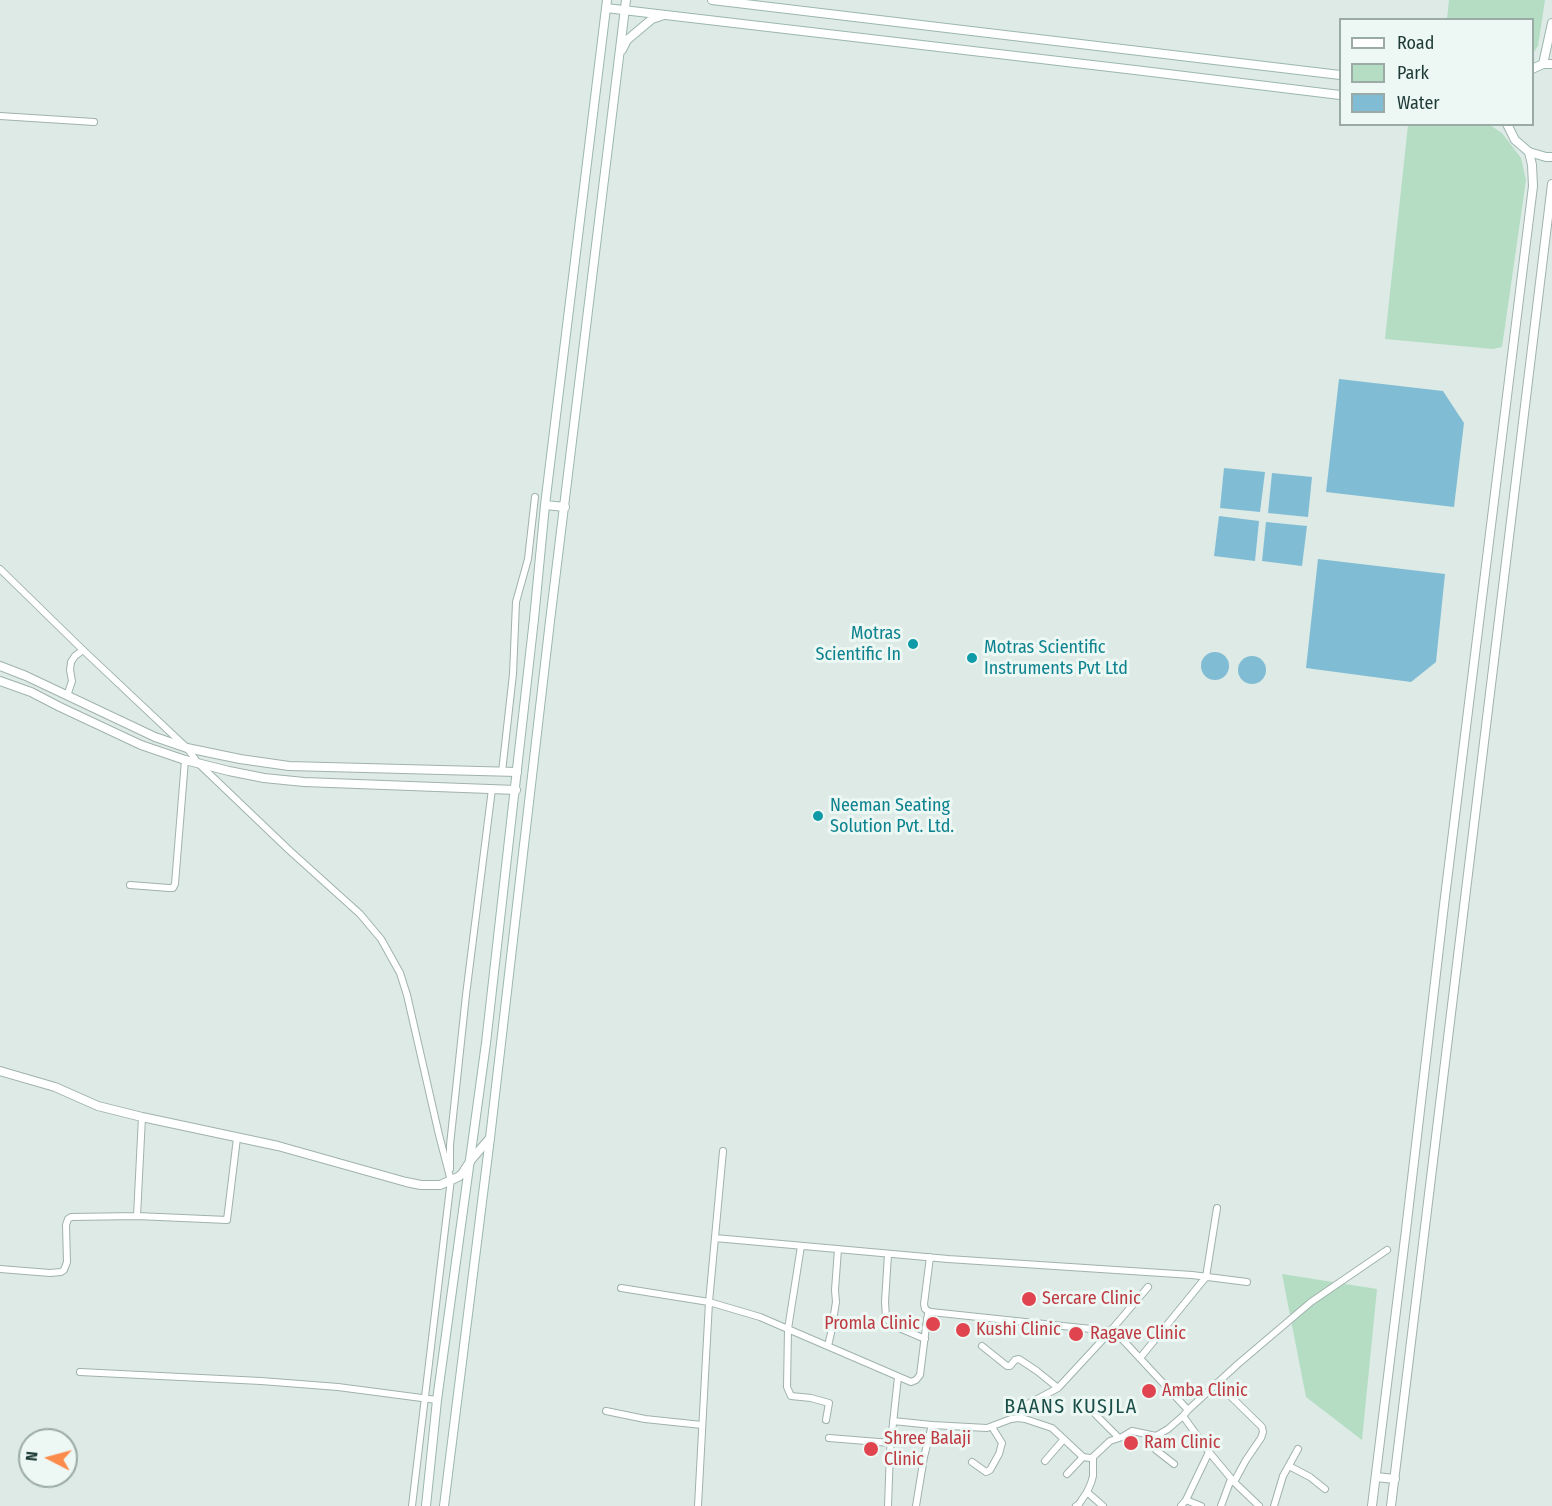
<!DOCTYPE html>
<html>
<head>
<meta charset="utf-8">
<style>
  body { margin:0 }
  #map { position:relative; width:1552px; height:1506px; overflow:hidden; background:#ddeae6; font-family:"Fira Sans Condensed",sans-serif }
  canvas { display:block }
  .legend { position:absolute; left:1339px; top:18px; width:195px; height:108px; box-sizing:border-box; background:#edf7f3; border:2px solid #9aaba7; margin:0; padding:8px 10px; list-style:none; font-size:18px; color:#1e3a36 }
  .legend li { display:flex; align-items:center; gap:12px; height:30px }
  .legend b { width:30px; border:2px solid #9aaba7 }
  .north { position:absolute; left:18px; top:1428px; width:60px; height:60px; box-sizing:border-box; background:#edf7f3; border:2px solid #9aaba7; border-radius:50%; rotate:276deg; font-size:16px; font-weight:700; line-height:24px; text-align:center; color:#1e3a36 }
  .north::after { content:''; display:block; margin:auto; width:21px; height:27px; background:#fb8b4a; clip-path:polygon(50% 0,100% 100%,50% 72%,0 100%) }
</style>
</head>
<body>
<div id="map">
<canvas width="1552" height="1506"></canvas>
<ul class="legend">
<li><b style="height:8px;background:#fff"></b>Road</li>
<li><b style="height:16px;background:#b4ddc4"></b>Park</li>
<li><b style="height:16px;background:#80bdd4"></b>Water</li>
</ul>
<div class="north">N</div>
</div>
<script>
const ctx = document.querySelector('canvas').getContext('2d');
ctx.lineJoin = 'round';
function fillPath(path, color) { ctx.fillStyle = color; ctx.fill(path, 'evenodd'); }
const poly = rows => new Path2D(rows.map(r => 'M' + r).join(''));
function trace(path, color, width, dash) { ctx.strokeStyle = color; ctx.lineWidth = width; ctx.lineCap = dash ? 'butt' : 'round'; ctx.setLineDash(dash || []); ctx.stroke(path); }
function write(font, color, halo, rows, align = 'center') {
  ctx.font = font + ' "Fira Sans Condensed",sans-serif'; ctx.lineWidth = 6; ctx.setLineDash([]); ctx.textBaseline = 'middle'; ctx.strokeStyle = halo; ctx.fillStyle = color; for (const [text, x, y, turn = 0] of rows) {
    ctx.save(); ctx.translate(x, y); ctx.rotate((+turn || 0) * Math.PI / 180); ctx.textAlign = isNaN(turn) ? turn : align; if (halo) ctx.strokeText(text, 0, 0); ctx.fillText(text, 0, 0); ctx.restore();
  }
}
fillPath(poly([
  [1449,0,1545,0,1538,46,1533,53,1532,20,1447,19],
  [1408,125,1490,125,1502,133,1521,158,1526,180,1502,347,1493,349,1385,339],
  [1282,1274,1377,1289,1362,1440,1306,1397]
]), '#b4ddc4');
fillPath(poly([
  [1339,379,1443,391,1464,423,1454,507,1326,492],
  [1224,468,1265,472,1260,512,1220,508],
  [1272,473,1312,477,1308,517,1268,513],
  [1219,516,1259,521,1255,561,1214,556],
  [1266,522,1307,526,1302,566,1262,561],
  [1318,559,1445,574,1436,662,1411,682,1306,668],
  '1201 666a14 14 0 1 1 28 0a14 14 0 1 1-28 0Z',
  '1238 670a14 14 0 1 1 28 0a14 14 0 1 1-28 0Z'
]), '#80bdd4');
const minor = poly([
  [0,116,94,122],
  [0,569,83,650,187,748,198,763,289,850,360,914,381,939,400,973,407,995,439,1135,451,1181],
  [67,696,72,681,70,670,71,662,75,656,83,650],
  [502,772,513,674,516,602,528,559,535,497],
  [130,885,169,888,173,888,175,884,185,760],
  [450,1169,450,1145,466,995,492,789],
  [137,1216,142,1117],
  [715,1238,948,1259,1192,1275,1247,1282],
  [801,1246,788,1329,787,1387,791,1396,811,1398,829,1403,826,1420],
  [888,1254,885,1302,886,1318,890,1322,897,1327,925,1339],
  [0,1269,50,1273,61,1272,64,1270,67,1262,66,1225,68,1219,71,1217,137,1216,227,1220,237,1138],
  [621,1288,709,1302,760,1317,911,1382,916,1380,920,1375,927,1319,928,1314,931,1312,1110,1331,1122,1339,1188,1410],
  [930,1312,925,1309,924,1304,930,1257],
  [828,1346,831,1333,836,1302,835,1290,838,1249],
  [982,1346,1007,1366,1010,1366,1015,1360,1019,1359,1037,1371,1058,1388],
  [1140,1358,1206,1277,1217,1208],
  [80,1372,261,1381,338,1387,437,1400],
  [1217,1383,1262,1427,1263,1432,1261,1438,1246,1460,1234,1482],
  [606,1411,645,1419,702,1425],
  [1096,1415,1119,1438],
  [1183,1416,1209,1452,1234,1482,1259,1506],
  [1018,1418,1028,1404,1058,1388,1107,1335,1148,1287],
  [893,1421,932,1425,987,1428,1011,1419,1018,1418,1025,1419,1052,1428,1083,1457,1090,1458,1093,1457,1110,1441,1122,1437,1132,1431,1156,1436,1168,1429,1183,1416,1188,1410,1238,1364,1311,1302,1387,1250],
  [1156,1436,1155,1447,1156,1450,1174,1464],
  [829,1438,891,1443],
  [1045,1461,1064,1439],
  [972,1462,986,1472,990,1470,999,1454,1002,1443,992,1427],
  [1289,1466,1310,1477,1325,1489],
  [1067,1474,1083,1457],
  [1087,1492,1103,1506],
  [1186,1500,1201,1506],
  [412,1506,451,1179],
  [698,1506,709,1302,723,1151],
  [888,1506,890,1451,898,1377],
  [916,1506,924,1457,932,1425],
  [1076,1506,1079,1504,1087,1492,1091,1483,1093,1476,1093,1457],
  [1181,1506,1186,1500,1209,1452],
  [1221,1506,1231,1479],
  [1274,1506,1283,1476,1298,1449]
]);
const tertiary = poly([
  [0,666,26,676,155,737,187,748,240,759,289,766,517,772],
  [0,681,31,692,60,707,141,745,185,760,229,771,264,778,304,782,516,790],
  [0,1071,55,1087,98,1106,142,1117,278,1146,406,1182,421,1185,440,1185,458,1177,462,1174,471,1160,490,1138],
  [1376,1477,1395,1479],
  [1372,1506,1406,1230,1444,905,1533,186,1532,165,1529,152],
  [1391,1506,1552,184]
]);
const secondary = poly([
  [712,0,1340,75],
  [606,8,1135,70,1340,95],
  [622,50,627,40,652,19,661,16],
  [1543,64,1552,23],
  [1532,69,1543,64,1552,64],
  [1507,124,1515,140,1529,152,1546,157,1552,157],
  [545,505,565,507],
  [426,1506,437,1400,486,1043,534,619,545,505,607,0],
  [444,1506,490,1138,550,621,626,0]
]);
trace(minor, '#a0b2ae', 8);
trace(tertiary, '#a0b2ae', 10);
trace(secondary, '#9cb6b0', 10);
trace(minor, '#fff', 6);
trace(tertiary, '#fff', 8);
trace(secondary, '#fff', 8);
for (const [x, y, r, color] of [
  [913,644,6,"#0f9aa8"],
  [972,658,6,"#0f9aa8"],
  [818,816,6,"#0f9aa8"],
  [1029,1299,8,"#e0444e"],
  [933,1324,8,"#e0444e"],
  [963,1330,8,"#e0444e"],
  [1076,1334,8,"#e0444e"],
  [1149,1391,8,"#e0444e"],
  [1131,1443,8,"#e0444e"],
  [871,1449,8,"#e0444e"]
]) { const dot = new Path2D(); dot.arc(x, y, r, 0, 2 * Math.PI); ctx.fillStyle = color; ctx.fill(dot); trace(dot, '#edf7f3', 2); }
write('18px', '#0d838f', '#edf7f3', [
  ["Motras",901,634,"right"],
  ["Scientific In",901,655,"right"],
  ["Motras Scientific",984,648],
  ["Instruments Pvt Ltd",984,669],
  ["Neeman Seating",830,806],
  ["Solution Pvt. Ltd.",830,827]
], 'left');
write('18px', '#be3a42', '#edf7f3', [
  ["Sercare Clinic",1042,1299],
  ["Promla Clinic",920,1324,"right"],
  ["Kushi Clinic",976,1330],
  ["Ragave Clinic",1090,1334],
  ["Amba Clinic",1162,1391],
  ["Shree Balaji",884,1439],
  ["Clinic",884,1460],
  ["Ram Clinic",1144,1443]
], 'left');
ctx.letterSpacing = '1.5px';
write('20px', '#194d47', '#edf7f3', [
  ["BAANS KUSJLA",1071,1407]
]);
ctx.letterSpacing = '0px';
</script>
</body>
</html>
